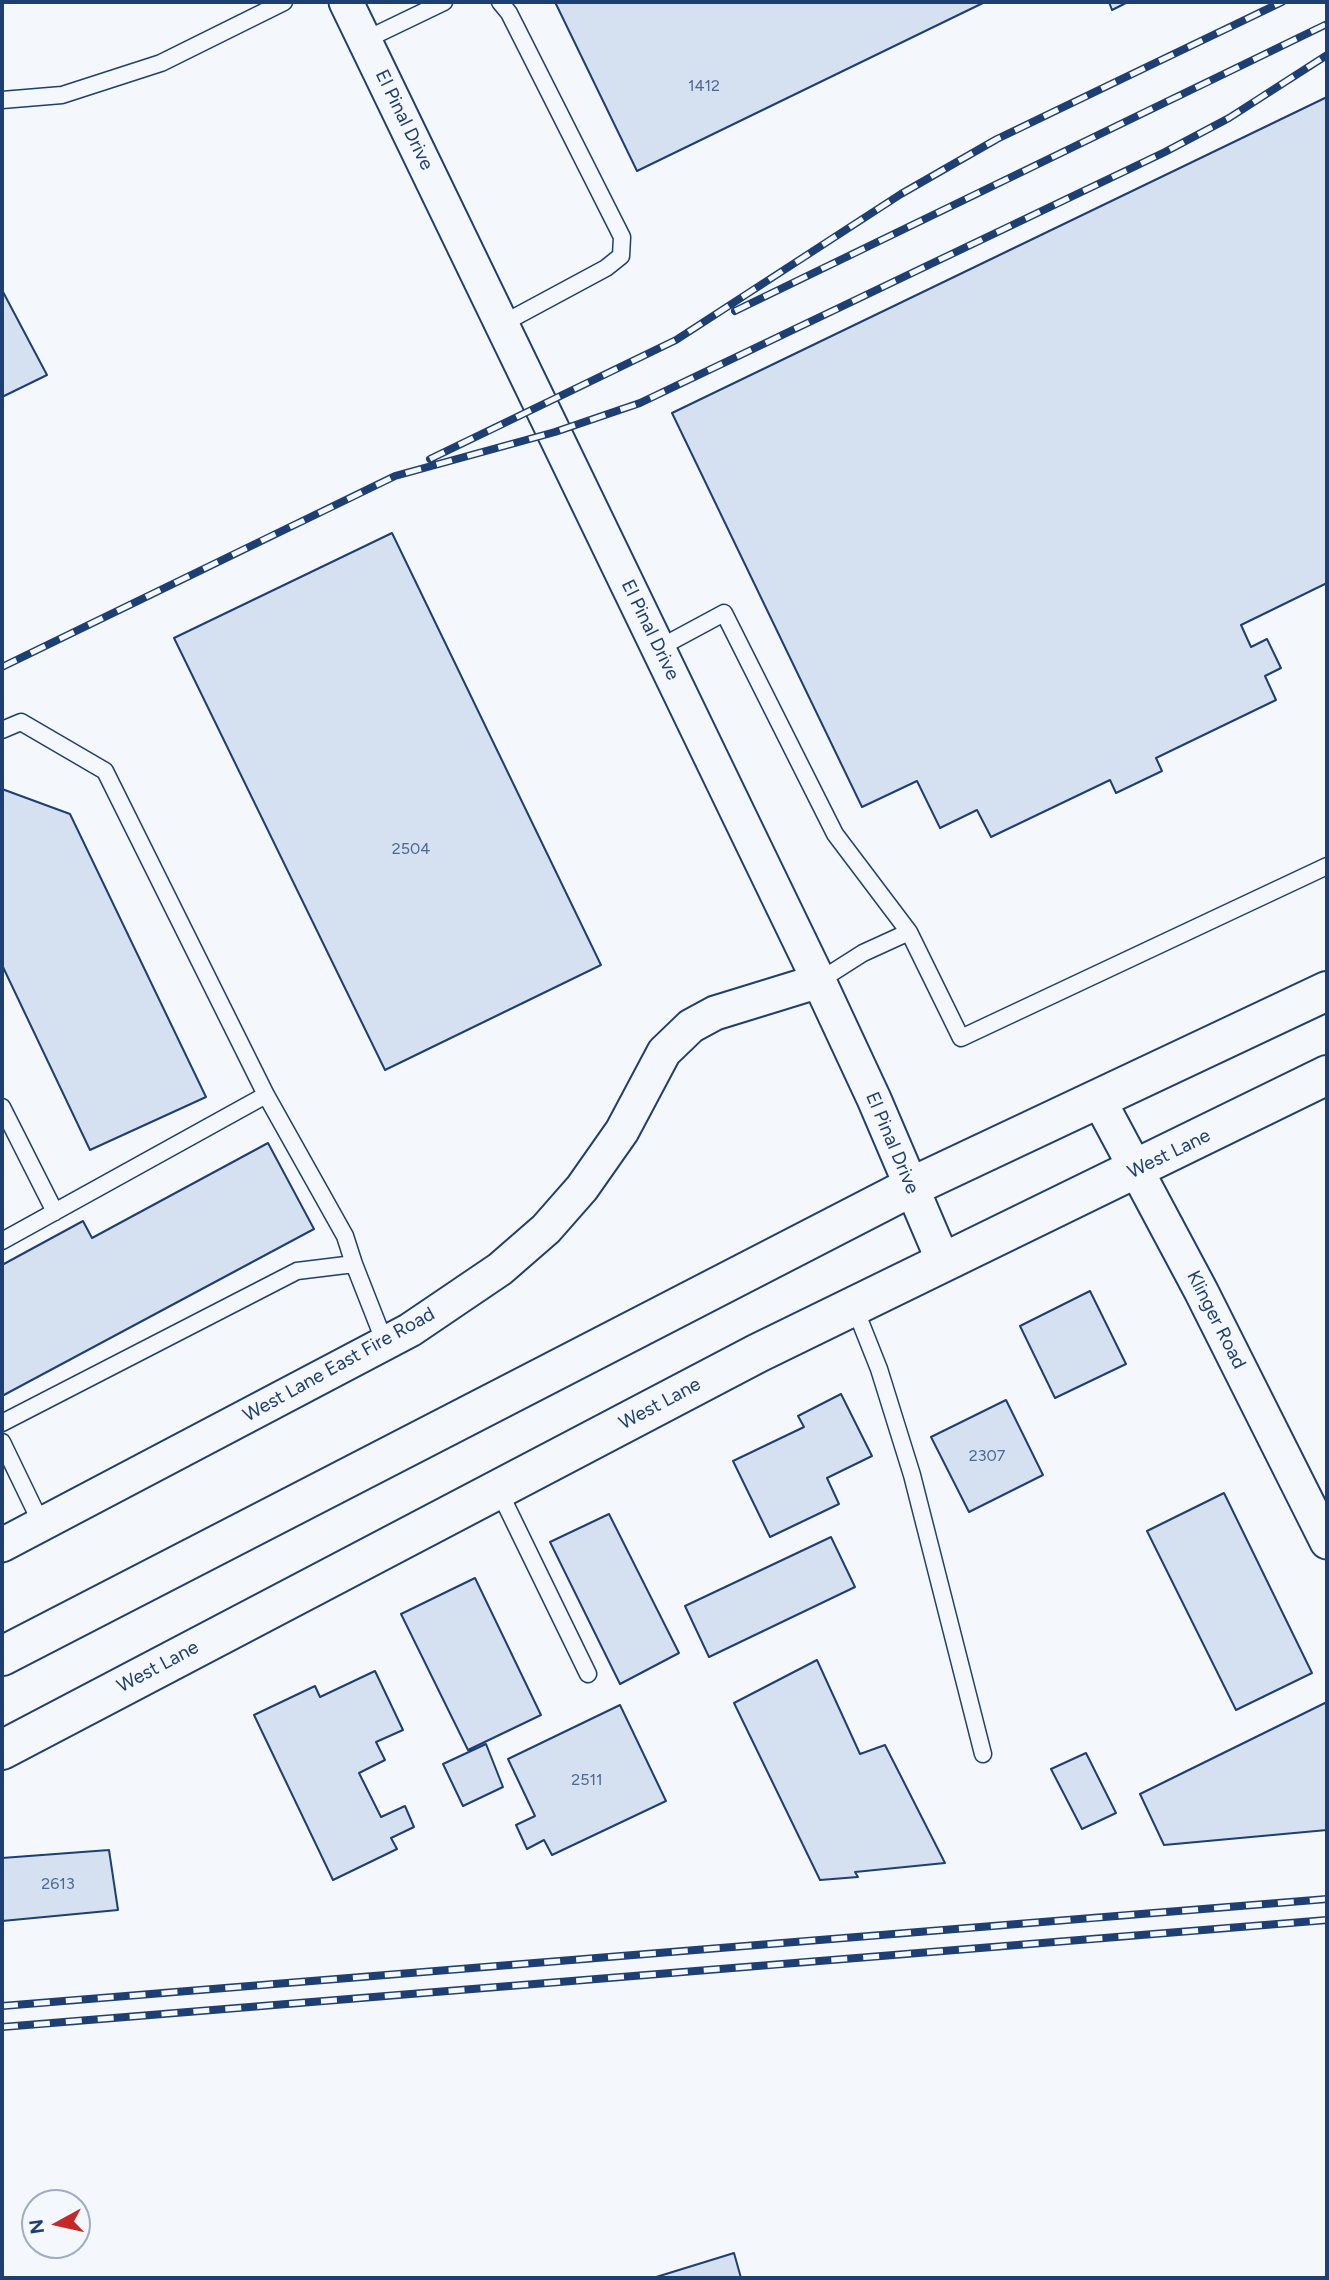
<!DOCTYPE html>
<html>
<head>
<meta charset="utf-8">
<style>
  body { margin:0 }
  #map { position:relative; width:1329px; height:2280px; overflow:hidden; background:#f4f7fb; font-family:Figtree,sans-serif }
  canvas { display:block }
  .frame { position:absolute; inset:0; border:4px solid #1d3f73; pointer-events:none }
  .north { position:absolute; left:21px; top:2189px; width:70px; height:70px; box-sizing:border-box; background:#f4f7fb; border:2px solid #9eadc5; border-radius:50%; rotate:262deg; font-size:19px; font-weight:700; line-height:28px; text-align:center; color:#1d3f73 }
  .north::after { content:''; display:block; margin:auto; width:24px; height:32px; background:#c62828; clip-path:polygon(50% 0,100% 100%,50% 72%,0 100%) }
</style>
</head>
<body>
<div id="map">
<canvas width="1329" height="2280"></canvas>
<div class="frame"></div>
<div class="north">N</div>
</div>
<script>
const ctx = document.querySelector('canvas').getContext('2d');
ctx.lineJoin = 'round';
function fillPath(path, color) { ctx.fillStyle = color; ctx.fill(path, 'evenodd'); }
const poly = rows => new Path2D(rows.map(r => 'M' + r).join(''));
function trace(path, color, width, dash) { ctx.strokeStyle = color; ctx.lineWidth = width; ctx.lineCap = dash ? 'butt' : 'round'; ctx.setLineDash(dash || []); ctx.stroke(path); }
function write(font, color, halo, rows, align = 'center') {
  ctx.font = font + ' Figtree,sans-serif'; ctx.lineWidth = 5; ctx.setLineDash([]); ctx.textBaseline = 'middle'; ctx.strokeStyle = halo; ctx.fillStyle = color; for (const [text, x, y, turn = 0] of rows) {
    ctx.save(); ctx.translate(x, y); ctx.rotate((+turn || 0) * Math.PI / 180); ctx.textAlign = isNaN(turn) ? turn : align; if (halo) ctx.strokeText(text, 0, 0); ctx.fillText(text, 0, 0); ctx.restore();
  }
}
const building = poly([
  [555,2,985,2,637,171,555,2],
  [1109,2,1128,2,1112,10,1109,2],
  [1327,97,1327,583,1241,625,1251,647,1267,639,1281,668,1265,676,1276,700,1156,758,1162,771,1116,793,1110,780,991,837,977,810,940,828,917,781,862,807,672,413,1327,97],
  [2,290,47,375,2,397,2,290],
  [392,533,601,965,385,1070,174,638,392,533],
  [2,789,70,814,206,1097,90,1150,2,965,2,789],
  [268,1143,314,1229,2,1396,2,1265,83,1221,92,1238,268,1143],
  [1090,1291,1126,1364,1055,1398,1020,1326,1090,1291],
  [841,1394,872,1456,827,1478,839,1504,770,1537,733,1461,804,1427,798,1416,841,1394],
  [1006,1400,1043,1475,969,1512,931,1437,1006,1400],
  [1224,1493,1312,1673,1236,1710,1147,1531,1224,1493],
  [609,1514,679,1653,620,1684,550,1542,609,1514],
  [831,1537,855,1587,709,1657,685,1606,831,1537],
  [475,1578,541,1715,468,1750,401,1614,475,1578],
  [817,1660,860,1754,885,1745,945,1863,855,1872,858,1877,820,1880,734,1703,817,1660],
  [375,1671,403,1730,376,1742,385,1760,359,1773,381,1817,405,1806,414,1827,391,1838,397,1849,333,1880,254,1715,315,1686,320,1697,375,1671],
  [1327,1702,1327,1830,1164,1845,1140,1794,1327,1702],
  [620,1705,666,1801,552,1855,544,1840,527,1849,516,1825,535,1816,508,1759,620,1705],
  [486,1744,503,1787,463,1806,443,1764,486,1744],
  [1086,1753,1116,1813,1082,1829,1051,1769,1086,1753],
  [109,1850,118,1910,2,1921,2,1858,109,1850],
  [734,2253,741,2278,653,2278,734,2253]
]);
fillPath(building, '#d5e0f0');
trace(building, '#1d3f73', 2);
const service = poly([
  [500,2,509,13,622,237,621,256,606,268,502,324],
  [365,40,444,2],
  [2,100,62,95,161,63,284,2],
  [659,648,724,613,835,834,909,932],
  [2,730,21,722,105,771,266,1095,345,1236,354,1264,385,1343],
  [819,981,863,953,909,932,961,1038,1327,866],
  [2,1107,55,1212],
  [2,1241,266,1095],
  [854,1306,879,1369,912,1475,983,1754],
  [2,1423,297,1271,354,1264],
  [2,1442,42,1525],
  [498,1489,588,1674]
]);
const minor = poly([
  [346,2,819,981,874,1099,944,1263],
  [1099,1100,1201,1291,1327,1542],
  [2,1545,410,1330,500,1269,546,1229,582,1188,622,1131,664,1052,691,1026,715,1013,819,981]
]);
const secondary = poly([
  [2,1656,911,1187,1327,991],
  [2,1750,758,1353,1327,1075]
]);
trace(service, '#1d3f73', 19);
trace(minor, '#1d3f73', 37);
trace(secondary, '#1d3f73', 42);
trace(service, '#f4f7fb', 16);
trace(minor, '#f4f7fb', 33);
trace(secondary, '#f4f7fb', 38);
const rail = poly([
  [735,311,1327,24],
  [430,459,676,340,901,194,997,139,1282,2],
  [2,667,395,476,555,432,640,403,1165,152,1229,118,1327,55],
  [2,2006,1327,1899],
  [2,2027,1327,1920]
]);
trace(rail, '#1d3f73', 8);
trace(rail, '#f4f7fb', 5, [16]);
write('16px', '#4b6792', null, [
  ["1412",704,86],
  ["2504",411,849],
  ["2307",987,1456],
  ["2511",587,1780],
  ["2613",58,1884]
]);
write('19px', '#1d3f73', '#f4f7fb', [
  ["El Pinal Drive",404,120,64],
  ["El Pinal Drive",650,630,64],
  ["El Pinal Drive",892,1143,67],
  ["West Lane",1169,1154,-26],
  ["Klinger Road",1216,1320,63],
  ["West Lane East Fire Road",339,1365,-29],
  ["West Lane",660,1404,-28],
  ["West Lane",158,1667,-28]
]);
</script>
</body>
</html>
